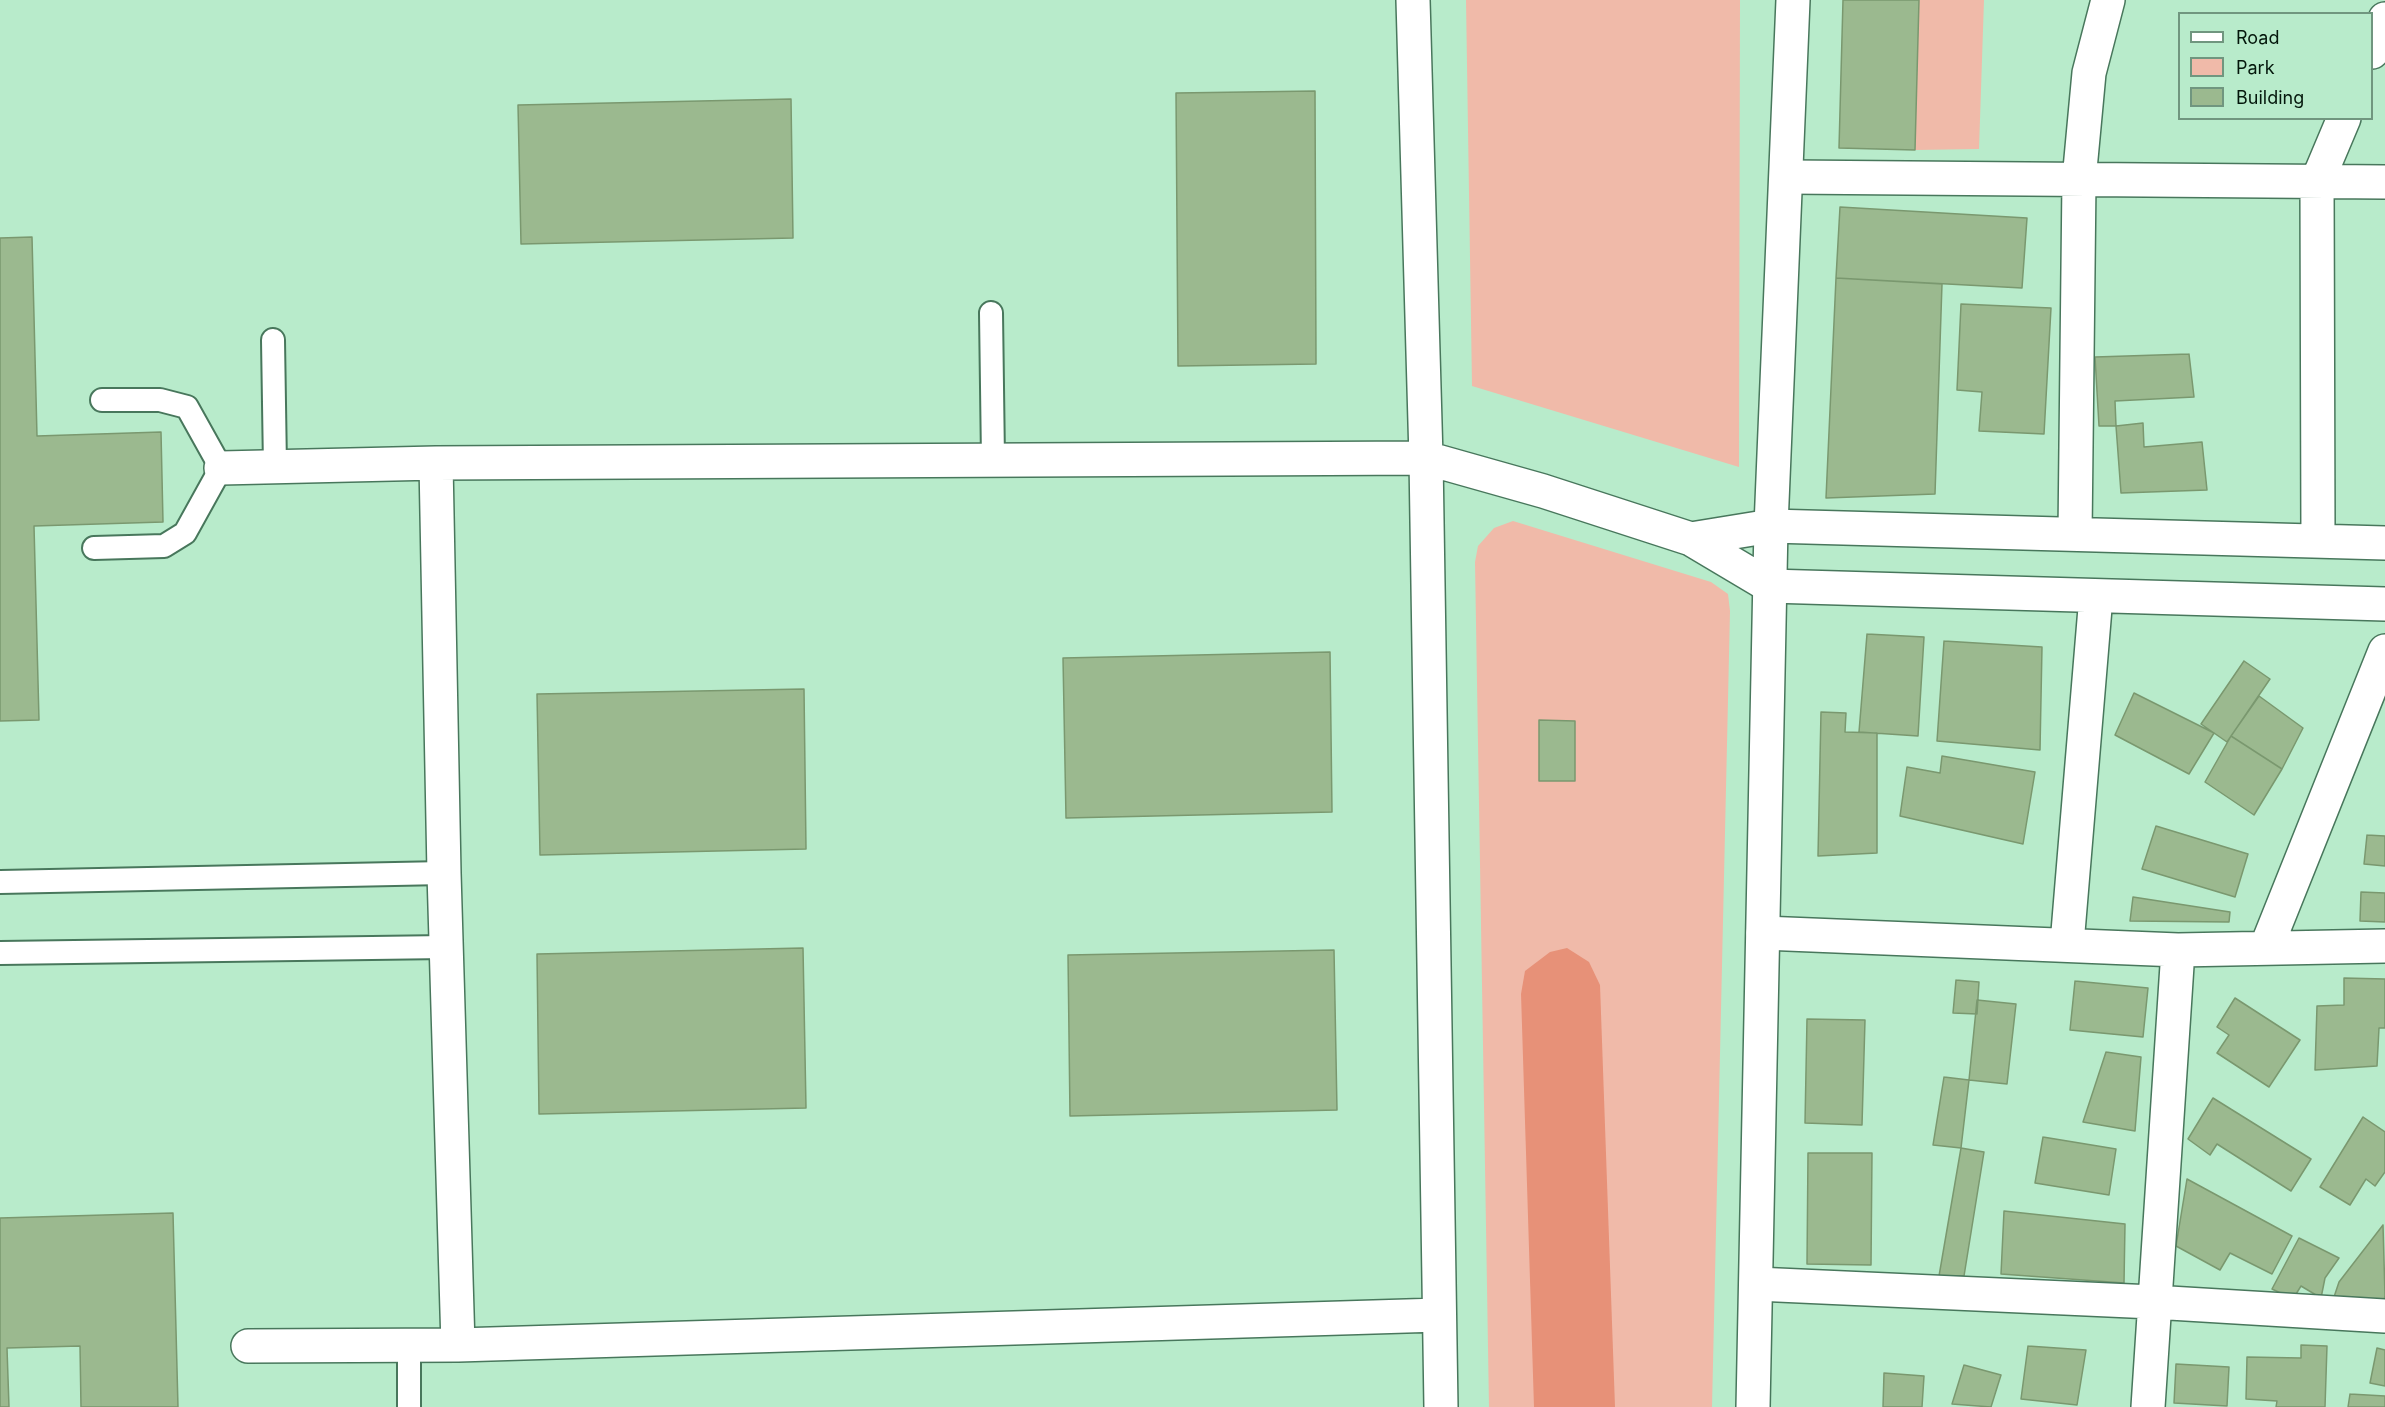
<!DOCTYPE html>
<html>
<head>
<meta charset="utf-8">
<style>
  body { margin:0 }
  #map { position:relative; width:2385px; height:1407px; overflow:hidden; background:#b8ebcb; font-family:Inter,sans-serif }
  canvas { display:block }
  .legend { position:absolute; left:2178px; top:12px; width:195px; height:108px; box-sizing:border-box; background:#b8ebcb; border:2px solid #70967f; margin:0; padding:8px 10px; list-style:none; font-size:18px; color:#04170c }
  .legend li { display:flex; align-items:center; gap:12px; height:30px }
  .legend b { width:30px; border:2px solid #70967f }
</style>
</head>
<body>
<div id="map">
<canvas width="2385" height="1407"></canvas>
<ul class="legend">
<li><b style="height:8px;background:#fff"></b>Road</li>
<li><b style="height:16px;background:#f0baa9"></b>Park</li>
<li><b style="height:16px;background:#9bb98f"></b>Building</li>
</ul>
</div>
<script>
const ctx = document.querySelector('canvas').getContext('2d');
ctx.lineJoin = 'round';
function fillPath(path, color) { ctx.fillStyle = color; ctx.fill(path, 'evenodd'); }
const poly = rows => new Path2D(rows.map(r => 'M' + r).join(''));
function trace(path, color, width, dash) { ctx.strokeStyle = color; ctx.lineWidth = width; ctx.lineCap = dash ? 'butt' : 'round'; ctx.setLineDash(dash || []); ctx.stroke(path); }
fillPath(poly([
  [1466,0,1740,0,1739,467,1472,386],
  [1919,0,1984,0,1979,149,1915,150],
  [1513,521,1711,582,1728,594,1730,611,1712,1407,1489,1407,1475,562,1478,546,1494,528]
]), '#f0baa9');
fillPath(poly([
  [1567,948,1589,962,1600,985,1615,1407,1534,1407,1521,994,1525,971,1550,952]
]), '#e79178');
const building = poly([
  [1843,0,1919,0,1915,150,1839,148,1843,0],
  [1315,91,1316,364,1178,366,1176,93,1315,91],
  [791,99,793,238,521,244,518,105,791,99],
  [1840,207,2027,218,2022,288,1836,278,1840,207],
  [32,237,37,436,161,432,163,522,34,526,39,720,0,721,0,238,32,237],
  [1836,278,1942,284,1935,494,1826,498,1836,278],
  [1961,304,2051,308,2044,434,1979,431,1982,392,1957,390,1961,304],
  [2189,354,2194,397,2115,401,2116,426,2099,426,2095,357,2189,354],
  [2143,423,2144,447,2202,442,2207,490,2121,493,2116,426,2143,423],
  [1867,634,1924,637,1918,736,1859,732,1867,634],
  [1944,641,2042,647,2040,750,1937,741,1944,641],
  [1330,652,1332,812,1066,818,1063,658,1330,652],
  [2244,661,2270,679,2227,742,2201,724,2244,661],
  [804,689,806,849,540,855,537,694,804,689],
  [2134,693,2214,733,2189,774,2115,735,2134,693],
  [2259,696,2303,728,2282,769,2231,736,2259,696],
  [1821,712,1846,713,1845,732,1877,733,1877,853,1818,856,1821,712],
  [1539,720,1575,721,1575,781,1539,781,1539,720],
  [2231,736,2282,769,2254,815,2205,782,2231,736],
  [1942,756,2035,772,2023,844,1900,816,1907,767,1940,773,1942,756],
  [2156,826,2248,854,2235,897,2142,869,2156,826],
  [2367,835,2385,836,2385,866,2364,864,2367,835],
  [2361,892,2385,893,2385,922,2360,921,2361,892],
  [2133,897,2230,912,2229,922,2130,921,2133,897],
  [803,948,806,1108,539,1114,537,954,803,948],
  [1334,950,1337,1110,1070,1116,1068,955,1334,950],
  [2344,978,2385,979,2385,1028,2379,1028,2377,1066,2315,1070,2317,1006,2344,1005,2344,978],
  [1956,980,1979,982,1977,1014,1953,1013,1956,980],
  [2075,981,2148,988,2143,1037,2070,1030,2075,981],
  [2235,998,2300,1040,2269,1087,2217,1053,2229,1035,2217,1027,2235,998],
  [1977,1000,2016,1004,2007,1084,1969,1080,1977,1000],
  [1807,1019,1865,1020,1862,1125,1805,1123,1807,1019],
  [2106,1052,2141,1057,2135,1131,2083,1122,2106,1052],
  [1944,1077,1969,1080,1961,1148,1933,1145,1944,1077],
  [2213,1098,2311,1159,2291,1191,2217,1144,2210,1155,2188,1139,2213,1098],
  [2363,1117,2385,1132,2385,1172,2375,1186,2366,1179,2350,1205,2320,1187,2363,1117],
  [2043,1137,2116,1149,2109,1195,2035,1183,2043,1137],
  [1961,1148,1984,1152,1964,1276,1939,1276,1961,1148],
  [1808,1153,1872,1153,1871,1265,1807,1264,1808,1153],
  [2187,1179,2292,1236,2272,1274,2230,1253,2220,1270,2176,1246,2187,1179],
  [2004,1211,2125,1224,2124,1283,2001,1274,2004,1211],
  [173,1213,178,1407,81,1407,80,1346,7,1348,9,1407,0,1407,0,1218,173,1213],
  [2383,1225,2385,1296,2382,1307,2334,1297,2339,1282,2383,1225],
  [2299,1238,2339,1258,2325,1278,2321,1298,2301,1286,2293,1299,2272,1289,2299,1238],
  [2301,1345,2327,1346,2325,1407,2276,1407,2277,1401,2246,1399,2247,1357,2301,1358,2301,1345],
  [2028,1346,2086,1350,2077,1405,2021,1399,2028,1346],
  [2377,1348,2385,1350,2385,1386,2370,1383,2377,1348],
  [2176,1364,2229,1367,2227,1406,2174,1403,2176,1364],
  [1964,1365,2001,1375,1991,1407,1952,1404,1964,1365],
  [1884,1373,1924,1376,1922,1407,1883,1407,1884,1373],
  [2350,1394,2385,1396,2385,1407,2348,1407,2350,1394]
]);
fillPath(building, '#9bb98f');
trace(building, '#7a986f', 1.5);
const service = poly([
  [991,313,993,460],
  [273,340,275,467],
  [94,548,164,546,185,533,221,468,187,407,160,400,102,400],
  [0,882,444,873],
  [0,953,446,947],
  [409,1347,409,1407]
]);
const minor = poly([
  [1413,0,1426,458,1441,1407],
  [2372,52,2385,19],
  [1788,177,2385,182],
  [436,463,444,873,458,1345,1439,1315],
  [221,468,436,463,1426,458,1543,491,1691,539,1770,586,2385,604],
  [2075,534,2079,180,2089,73,2108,0],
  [1691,539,1771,526,2385,543],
  [2318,541,2317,182,2344,118],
  [1763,933,2178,950,2385,946],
  [2067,944,2096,596],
  [2266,948,2385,651],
  [1756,1284,2153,1302,2385,1316],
  [248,1346,458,1345],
  [2148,1407,2178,950]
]);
const tertiary = poly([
  [1753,1407,1771,526,1793,0]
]);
trace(service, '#48775c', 26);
trace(minor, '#48775c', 36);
trace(tertiary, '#48775c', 36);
trace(service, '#fff', 22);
trace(minor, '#fff', 33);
trace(tertiary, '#fff', 33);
</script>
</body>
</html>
